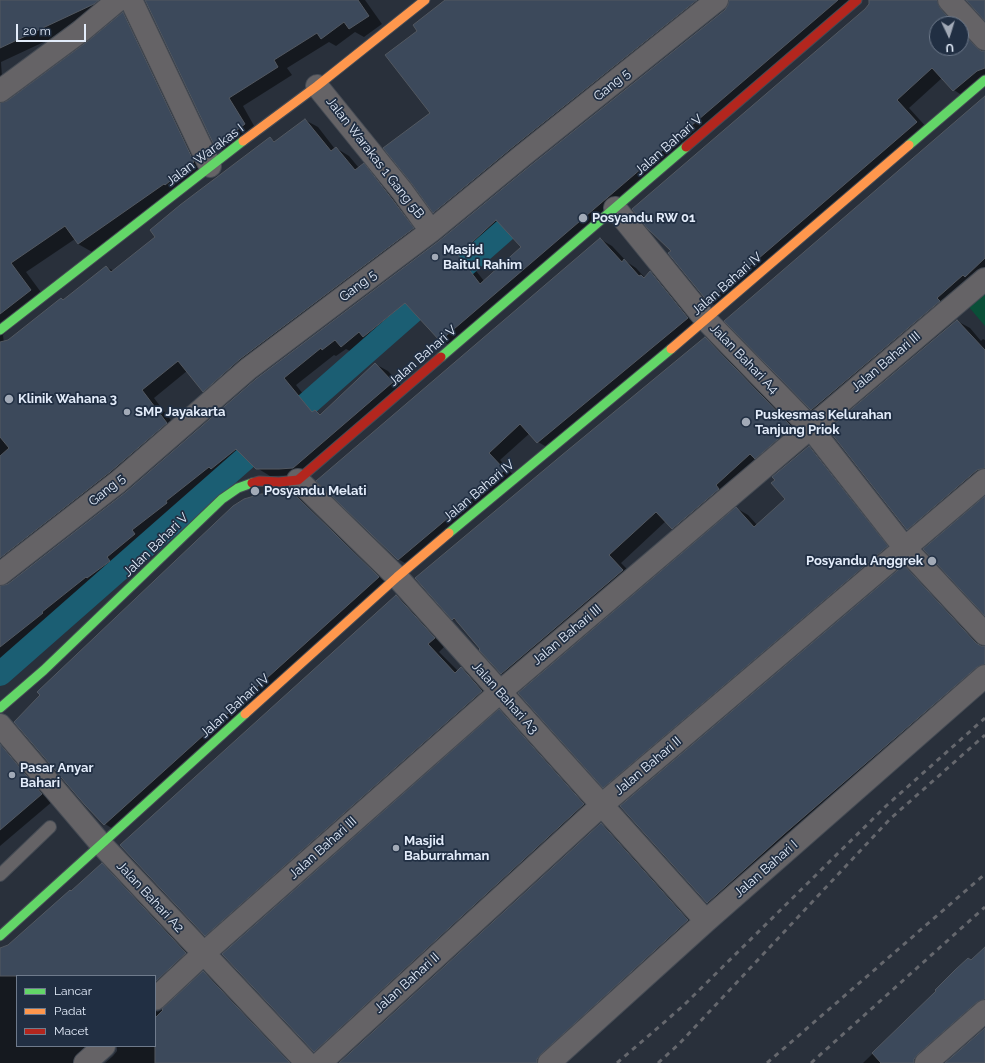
<!DOCTYPE html>
<html>
<head>
<meta charset="utf-8">
<style>
  body { margin:0 }
  #map { position:relative; width:985px; height:1063px; overflow:hidden; background:#29303b; font-family:Raleway,sans-serif }
  canvas { display:block }
  .legend { position:absolute; left:16px; top:975px; width:140px; height:72px; box-sizing:border-box; background:#212f43; border:1px solid #6f7b8c; margin:0; padding:5px 7px; list-style:none; font-size:12px; color:#e3ecfa }
  .legend li { display:flex; align-items:center; gap:8px; height:20px }
  .legend b { width:20px; border:1px solid #6f7b8c }
  .north { position:absolute; left:929px; top:16px; width:40px; height:40px; box-sizing:border-box; background:#212f43; border:1px solid #6f7b8c; border-radius:50%; rotate:176deg; font-size:11px; font-weight:700; line-height:16px; text-align:center; color:#e3ecfa }
  .north::after { content:''; display:block; margin:auto; width:14px; height:18px; background:#a2aab7; clip-path:polygon(50% 0,100% 100%,50% 72%,0 100%) }
  .scale { position:absolute; left:16px; top:24px; width:70px; height:18px; box-sizing:border-box; border:2px solid #e3ecfa; border-top:0; padding-left:5px; font-size:12px; line-height:14px; white-space:nowrap; color:#e3ecfa; -webkit-text-stroke:3px #212f43; paint-order:stroke }
</style>
</head>
<body>
<div id="map">
<canvas width="985" height="1063"></canvas>
<ul class="legend">
<li><b style="height:5px;background:#63d668"></b>Lancar</li>
<li><b style="height:5px;background:#ff974d"></b>Padat</li>
<li><b style="height:5px;background:#b3261e"></b>Macet</li>
</ul>
<div class="north">U</div>
<div class="scale">20 m</div>
</div>
<script>
const ctx = document.querySelector('canvas').getContext('2d');
ctx.lineJoin = 'round';
function fillPath(path, color) { ctx.fillStyle = color; ctx.fill(path, 'evenodd'); }
const poly = rows => new Path2D(rows.map(r => 'M' + r).join(''));
function trace(path, color, width, dash) { ctx.strokeStyle = color; ctx.lineWidth = width; ctx.lineCap = dash ? 'butt' : 'round'; ctx.setLineDash(dash || []); ctx.stroke(path); }
function write(font, color, halo, rows, align = 'center') {
  ctx.font = font + ' Raleway,sans-serif'; ctx.lineWidth = 3.5; ctx.setLineDash([]); ctx.textBaseline = 'middle'; ctx.strokeStyle = halo; ctx.fillStyle = color; for (const [text, x, y, turn = 0] of rows) {
    ctx.save(); ctx.translate(x, y); ctx.rotate((+turn || 0) * Math.PI / 180); ctx.textAlign = isNaN(turn) ? turn : align; if (halo) ctx.strokeText(text, 0, 0); ctx.fillText(text, 0, 0); ctx.restore();
  }
}
fillPath(poly([
  [985,291,985,326,968,306]
]), '#0a4f38');
fillPath(poly([
  [0,0,122,0,108,12,1,62,3,93,1,101,2,104,8,102,89,42,123,13,138,22,209,171,94,253,78,244,75,239,26,272,46,299,3,335,4,343,0,344],
  [146,0,365,0,382,24,364,37,355,32,336,46,329,42,287,68,292,75,243,106,258,133,229,154,216,146],
  [447,0,720,0,448,220,434,212,431,113,419,31],
  [730,0,859,0,454,348,441,340,415,312,377,343,371,340,354,353,346,349,336,356,334,355,296,385,318,413,322,415,375,364,388,371,405,389,306,475,270,476,257,468,246,458,224,476,221,474,178,508,179,510,144,538,148,542,119,565,122,568,100,585,99,584,54,620,55,621,24,646,25,648,0,668,0,358,106,267,114,271,157,237,270,138,276,142,305,120,318,127,335,149,336,148,349,156,359,168,364,165,376,172,426,236,216,398,204,391,187,371,154,398,179,431,0,583,2,587,8,585,126,493,440,241,726,10,730,5],
  [506,230,522,247,484,281,470,263],
  [870,0,952,0,959,24,937,24,937,48,961,48,961,26,985,52,985,82,966,98,954,90,942,78,909,108,929,130,721,309,708,301,870,4],
  [985,98,985,277,825,417,812,410,726,321],
  [600,239,612,246,627,262,636,268,645,278,650,272,663,279,700,326,550,449,538,442,530,433,500,460,516,478,410,566,398,559],
  [957,321,970,328,981,341,983,339,985,340,985,482,920,537,907,529],
  [705,338,718,346,804,434,686,536,673,528,666,521,621,563,636,578,515,681,502,674,480,650,481,649,460,623,453,619,416,578],
  [809,447,820,453,898,553,615,793,604,787,736,508,748,515,758,526,787,499],
  [293,494,307,502,391,585,118,832,105,824],
  [904,566,917,574,985,647,985,678,720,910,708,903,621,806],
  [396,596,409,603,446,645,439,652,458,671,461,668,474,676,494,698,218,942,205,935],
  [499,711,512,718,596,812,327,1058,314,1051],
  [0,737,53,801,0,846],
  [601,824,614,831,700,928,552,1063,340,1063],
  [102,865,115,872,198,960,155,1009,157,1012,164,1009,203,972,216,979,295,1063,105,1063,113,1056,117,1051,117,1046,155,1046,155,976,17,976,17,1046,106,1046,88,1063,0,1063,0,949,9,946],
  [985,948,985,1010,926,1063,863,1063,937,991]
]), '#0007');
trace(poly([
  [0,674,530,208]
]), '#1b5e73', 24);
const building = poly([
  [0,0,99,0,94,4,0,48,0,0],
  [145,0,358,0,369,16,349,29,344,22,321,39,317,33,274,60,278,67,229,98,245,124,215,147,145,0],
  [445,0,697,0,514,146,433,213,412,184,383,148,430,113,385,55,417,31,413,25,445,0],
  [729,0,838,0,440,341,405,303,363,337,359,332,341,347,335,340,322,350,321,348,284,378,312,412,315,410,320,415,375,363,393,382,293,468,279,469,256,469,236,449,211,469,209,467,166,501,167,503,132,530,135,534,107,557,110,561,87,578,86,577,42,612,43,613,0,647,0,586,8,584,126,492,256,379,439,241,530,166,725,10,728,5,729,0],
  [496,220,521,247,480,284,458,255,496,220],
  [869,0,937,0,940,8,954,24,937,24,937,48,961,48,961,31,976,47,981,51,985,51,985,68,977,71,953,91,932,68,897,100,917,122,708,302,668,253,671,251,647,228,632,209,865,9,869,4,869,0],
  [966,0,985,0,985,21,966,0],
  [123,12,194,162,165,185,164,184,78,244,65,226,11,263,31,290,0,314,0,103,7,101,88,41,123,12],
  [985,96,985,258,965,277,963,275,937,298,940,301,811,410,724,321,985,96],
  [305,119,331,151,336,147,355,170,364,163,392,199,414,228,240,359,203,392,178,361,142,390,167,423,110,472,0,558,0,456,9,448,0,437,0,342,8,340,61,298,63,300,106,266,111,272,155,237,150,230,180,205,270,137,274,142,305,119],
  [600,238,622,262,624,259,639,276,641,275,644,278,650,271,688,318,537,443,520,424,489,453,505,470,398,560,316,481,600,238],
  [957,320,985,350,985,468,977,470,907,530,828,429,957,320],
  [705,337,792,427,755,459,750,454,716,485,719,489,672,529,656,512,609,555,623,570,501,674,479,650,480,649,454,618,452,620,415,578,562,455,705,337],
  [809,446,888,546,603,788,518,693,736,507,754,527,785,499,771,483,775,480,772,477,809,446],
  [293,493,379,577,104,825,85,805,14,722,40,695,37,692,233,506,244,499,261,494,278,494,293,493],
  [985,496,985,616,923,549,985,496],
  [904,565,976,643,981,646,985,646,985,664,977,667,784,834,707,903,620,806,904,565],
  [396,595,435,638,428,644,455,673,461,667,482,691,205,936,120,845,396,595],
  [499,709,584,804,314,1052,222,954,499,709],
  [0,744,42,794,0,830,0,744],
  [601,823,688,920,541,1054,537,1059,537,1063,339,1063,601,823],
  [102,863,186,953,155,982,155,976,0,976,0,948,8,945,70,890,71,891,102,863],
  [985,947,985,999,977,1002,918,1054,914,1059,914,1063,881,1063,872,1053,936,991,935,990,955,970,968,958,971,960,985,947],
  [203,971,290,1063,155,1063,155,1018,163,1010,162,1009,203,971],
  [985,1028,985,1063,945,1063,985,1028]
]);
fillPath(building, '#3c495b');
trace(building, '#525861', 1);
const lane = poly([
  [0,875,50,827]
]);
const street = poly([
  [131,0,210,166],
  [949,0,985,39],
  [317,86,402,191,431,231],
  [0,91,81,31,118,0],
  [615,208,706,320,810,427,904,547,985,634],
  [298,480,397,577,706,921],
  [0,574,118,482,248,369,431,231,522,156,717,0],
  [0,725,101,844,307,1063],
  [155,999,203,954,500,692,985,279],
  [85,1063,104,1046],
  [320,1063,603,804,985,480],
  [549,1063,706,921,985,676],
  [926,1063,985,1011]
]);
const fast = poly([
  [909,145,985,80],
  [0,330,243,141],
  [441,357,686,147],
  [449,533,671,349],
  [0,708,44,670,222,499,238,488,252,483],
  [0,936,245,714]
]);
const slow = poly([
  [243,141,317,86,425,0],
  [671,349,909,145],
  [245,714,397,577,449,533]
]);
const jam = poly([
  [686,147,857,0],
  [252,483,259,481,279,482,298,480,441,357]
]);
trace(lane, '#454b54', 14);
trace(street, '#454b54', 24);
trace(fast, '#454b54', 11);
trace(slow, '#454b54', 11);
trace(jam, '#454b54', 11);
trace(lane, '#656366', 12);
trace(street, '#656366', 22);
trace(fast, '#63d668', 9);
trace(slow, '#ff974d', 9);
trace(jam, '#b3261e', 9);
trace(poly([
  [617,1063,683,1006,886,806,985,718],
  [658,1063,679,1044,890,819,985,735],
  [767,1063,985,874],
  [811,1063,985,907]
]), '#65676d', 3, [5, 5]);
for (const [x, y, r, color] of [
  [583,218,5,"#a2aab7"],
  [435,257,4,"#a2aab7"],
  [9,399,5,"#a2aab7"],
  [127,412,4,"#a2aab7"],
  [746,422,5,"#a2aab7"],
  [255,491,5,"#a2aab7"],
  [932,561,5,"#a2aab7"],
  [12,775,4,"#a2aab7"],
  [396,848,4,"#a2aab7"]
]) { const dot = new Path2D(); dot.arc(x, y, r, 0, 2 * Math.PI); ctx.fillStyle = color; ctx.fill(dot); trace(dot, '#212f43', 1.5); }
write('13px', '#e3ecfa', '#212f43', [
  ["Gang 5",612,85,-39],
  ["Jalan Bahari V",669,145,-41],
  ["Jalan Warakas I",205,155,-37],
  ["Jalan Warakas 1 Gang 5B",375,158,52],
  ["Jalan Bahari IV",727,284,-41],
  ["Gang 5",358,286,-37],
  ["Jalan Bahari V",423,356,-41],
  ["Jalan Bahari A4",744,359,46],
  ["Jalan Bahari III",886,362,-40],
  ["Gang 5",107,490,-39],
  ["Jalan Bahari IV",479,491,-40],
  ["Jalan Bahari V",156,545,-44],
  ["Jalan Bahari III",567,635,-40],
  ["Jalan Bahari A3",505,698,48],
  ["Jalan Bahari IV",235,706,-42],
  ["Jalan Bahari II",648,766,-40],
  ["Jalan Bahari III",323,848,-42],
  ["Jalan Bahari I",766,869,-41],
  ["Jalan Bahari A2",150,897,47],
  ["Jalan Bahari II",407,983,-42]
]);
write('bold 13px', '#e3ecfa', '#212f43', [
  ["Posyandu RW 01",592,218],
  ["Masjid",443,250],
  ["Baitul Rahim",443,265],
  ["Klinik Wahana 3",18,399],
  ["SMP Jayakarta",135,412],
  ["Puskesmas Kelurahan",755,415],
  ["Tanjung Priok",755,430],
  ["Posyandu Melati",264,491],
  ["Posyandu Anggrek",923,561,"right"],
  ["Pasar Anyar",20,768],
  ["Bahari",20,783],
  ["Masjid",404,841],
  ["Baburrahman",404,856]
], 'left');
</script>
</body>
</html>
